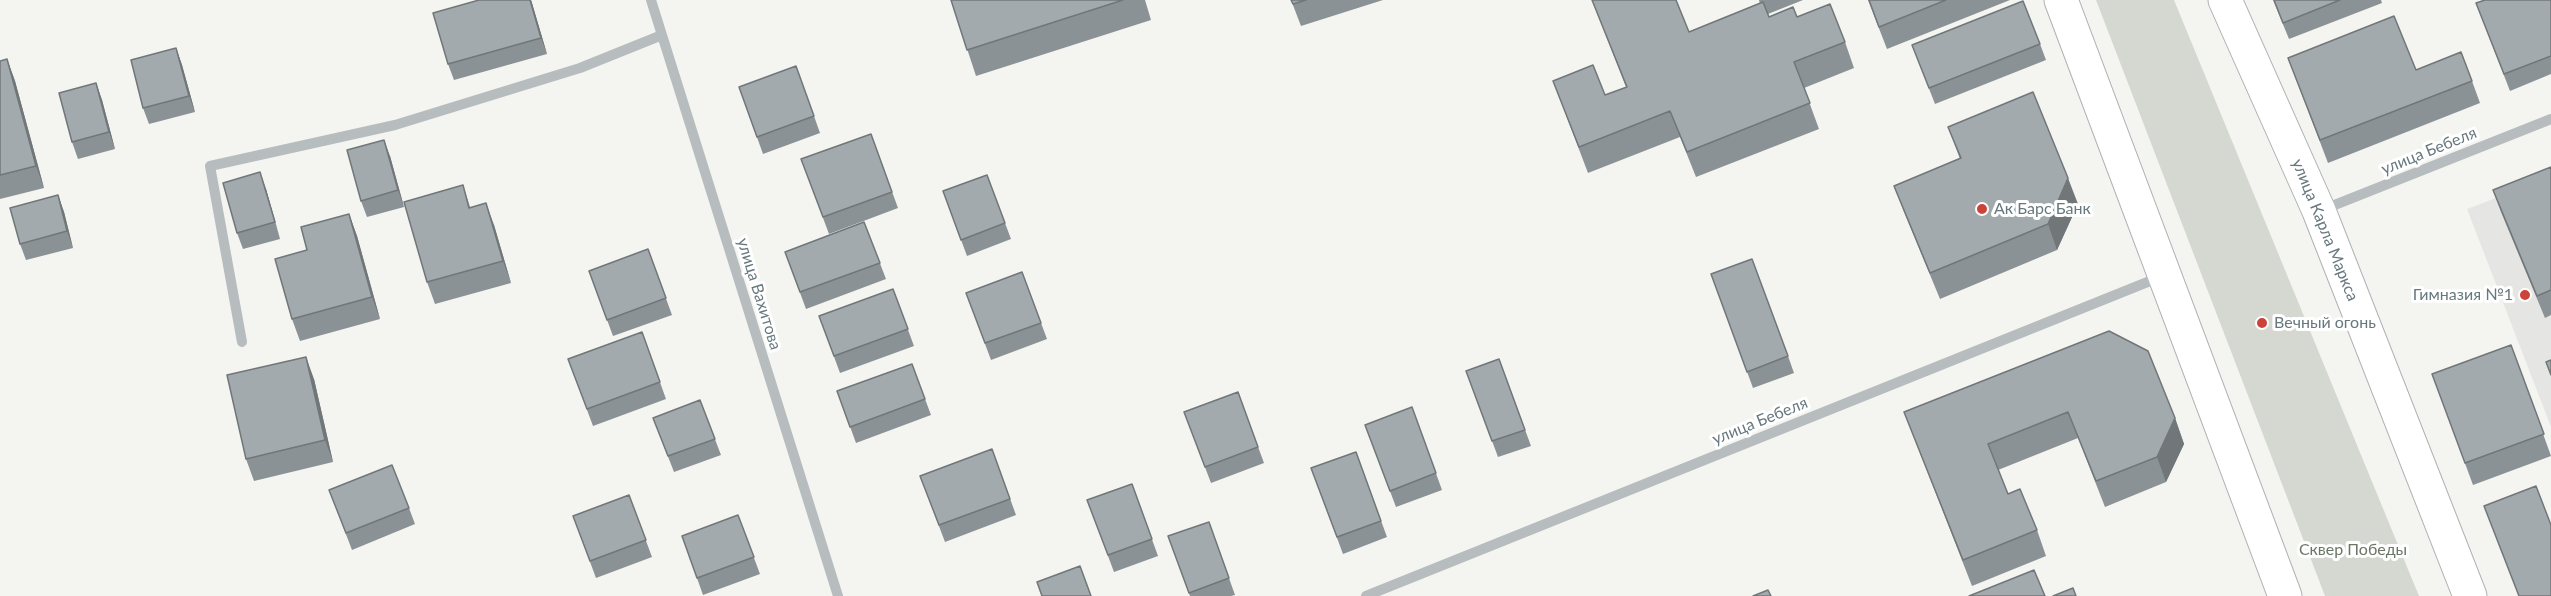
<!DOCTYPE html>
<html>
<head>
<meta charset="utf-8">
<style>
  body { margin:0 }
  canvas { display:block; background:#f4f4f1 }
</style>
</head>
<body>
<canvas width="2551" height="596"></canvas>
<script>
const ctx = document.querySelector('canvas').getContext('2d');
ctx.lineJoin = 'round';
function fillPath(path, color) { ctx.fillStyle = color; ctx.fill(path, 'evenodd'); }
const poly = rows => new Path2D(rows.map(r => 'M' + r).join(''));
function trace(path, color, width, dash) { ctx.strokeStyle = color; ctx.lineWidth = width; ctx.lineCap = dash ? 'butt' : 'round'; ctx.setLineDash(dash || []); ctx.stroke(path); }
function write(font, color, halo, rows, align = 'center') {
  ctx.font = font + ' Lato,sans-serif'; ctx.lineWidth = 6; ctx.setLineDash([]); ctx.textBaseline = 'middle'; ctx.strokeStyle = halo; ctx.fillStyle = color; for (const [text, x, y, turn = 0] of rows) {
    ctx.save(); ctx.translate(x, y); ctx.rotate((+turn || 0) * Math.PI / 180); ctx.textAlign = isNaN(turn) ? turn : align; if (halo) ctx.strokeText(text, 0, 0); ctx.fillText(text, 0, 0); ctx.restore();
  }
}
fillPath(poly([
  [2551,177,2551,427,2467,209]
]), '#e5e5e4');
fillPath(poly([
  [2096,0,2174,0,2419,596,2325,596]
]), '#d5d8d1');
const major = poly([
  [2061,0,2285,596],
  [2225,0,2319,211,2470,596]
]);
trace(major, '#aeb3b5', 35);
trace(poly([
  [651,0,838,596],
  [2322,210,2551,119],
  [242,342,210,166,395,125,580,68,662,35],
  [1366,596,2160,277]
]), '#b7bdbf', 10);
trace(major, '#fff', 33);
fillPath(poly([
  [479,0,531,0,547,54,454,80,448,64],
  [951,0,1145,0,1151,20,976,76],
  [1291,0,1383,0,1301,26],
  [1592,0,1689,32,1760,4,1759,0,1803,0,1768,14,1769,17,1797,17,1845,42,1854,68,1804,88,1819,129,1696,177,1680,137,1588,173,1553,81,1605,95,1626,87],
  [1868,0,2010,0,1887,49],
  [2273,0,2381,0,2382,3,2289,39],
  [2551,0,2551,74,2510,91,2476,3],
  [2040,44,2046,60,1935,104,1912,45],
  [176,48,182,65,195,112,149,124,143,108],
  [2288,58,2416,70,2472,81,2480,103,2328,163],
  [7,59,15,81,44,188,0,199,0,61],
  [96,83,102,100,115,149,78,159,72,142],
  [739,87,814,116,820,133,763,154],
  [1948,127,2078,204,2057,250,1940,299,1904,212,1894,186,1960,159],
  [871,134,898,208,829,234,801,159],
  [390,156,404,207,367,217,361,201],
  [2551,167,2551,315,2545,318,2501,212,2493,190],
  [987,175,1011,239,967,256,943,191],
  [463,185,470,207,494,225,511,283,435,304,427,282],
  [266,189,280,239,243,249,237,233],
  [58,195,64,212,73,248,26,260,20,244],
  [349,214,357,236,380,319,300,341,292,319,307,250],
  [864,222,886,279,806,309,785,252],
  [648,249,672,315,613,336,589,271],
  [1022,272,1047,339,991,360,966,293],
  [1711,274,1788,356,1794,373,1753,388],
  [893,289,914,346,840,373,819,316],
  [2109,331,2175,418,2184,444,2166,482,2105,507,2078,438,1998,470,2008,494,2037,530,2046,556,1972,586,1904,412],
  [642,332,666,399,593,426,568,359],
  [2511,345,2551,456,2473,485,2432,374],
  [1499,359,1531,446,1498,457,1466,371],
  [912,364,931,415,856,443,837,391],
  [314,379,333,462,254,481,246,459],
  [1238,392,1264,463,1211,483,1184,412],
  [700,400,721,455,674,472,653,418],
  [1412,407,1442,490,1396,507,1365,425],
  [992,449,1016,515,945,542,920,476],
  [1356,452,1387,537,1343,554,1311,468],
  [1132,484,1158,556,1114,572,1087,500],
  [329,490,409,508,415,524,352,550],
  [629,495,652,557,596,578,573,516],
  [738,515,760,574,703,595,682,536],
  [1209,522,1235,595,1231,596,1190,596,1168,536]
]), '#8b9295');
fillPath(poly([
  [530,0,531,0,532,3,547,54,541,38],
  [176,48,182,65,195,112,189,96],
  [7,59,15,81,44,188,36,166],
  [96,83,102,100,115,149,109,132],
  [384,140,390,156,404,207,398,190],
  [260,172,266,189,280,239,275,222],
  [2068,178,2078,204,2057,250,2048,224],
  [58,195,64,212,73,248,67,231],
  [486,203,494,225,511,283,503,261],
  [349,214,357,236,380,319,372,297],
  [306,357,314,379,333,462,325,440],
  [2175,418,2184,444,2166,482,2157,457]
]), '#717779');
const building = poly([
  [479,0,530,0,541,38,448,64,433,13,479,0],
  [951,0,1123,0,967,50,951,0],
  [1291,0,1306,0,1293,4,1291,0],
  [1592,0,1676,0,1689,32,1763,2,1769,17,1793,7,1797,17,1830,4,1845,42,1794,62,1810,103,1687,152,1670,111,1579,147,1553,81,1593,65,1605,95,1627,87,1592,0],
  [1869,0,1946,0,1879,27,1869,0],
  [2274,0,2340,0,2283,23,2274,0],
  [2485,0,2551,0,2551,56,2504,74,2476,3,2485,0],
  [2023,1,2040,44,1929,88,1912,45,2023,1],
  [2394,16,2416,70,2461,52,2472,81,2320,140,2288,58,2394,16],
  [176,48,189,96,143,108,131,60,176,48],
  [7,59,36,166,0,175,0,61,7,59],
  [796,66,814,116,757,137,739,87,796,66],
  [96,83,109,132,72,142,59,93,96,83],
  [2033,92,2068,178,2048,224,1930,273,1894,186,1961,158,1948,127,2033,92],
  [871,134,892,192,823,217,801,159,871,134],
  [384,140,398,190,361,201,347,150,384,140],
  [2551,167,2551,290,2537,296,2493,190,2551,167],
  [260,172,275,222,237,233,223,183,260,172],
  [987,175,1005,223,961,240,943,191,987,175],
  [463,185,469,208,486,203,503,261,427,282,404,202,463,185],
  [58,195,67,231,20,244,10,208,58,195],
  [349,214,372,297,292,319,275,259,307,250,301,227,349,214],
  [864,222,880,263,800,292,785,252,864,222],
  [648,249,666,298,607,320,589,271,648,249],
  [1752,259,1788,356,1747,372,1711,274,1752,259],
  [1022,272,1041,323,985,343,966,293,1022,272],
  [893,289,908,329,834,356,819,316,893,289],
  [2109,331,2148,351,2175,418,2157,457,2096,481,2068,412,1988,444,2008,494,2020,489,2037,530,1963,560,1904,412,2109,331],
  [642,332,660,382,587,409,568,359,642,332],
  [2511,345,2544,434,2465,463,2432,374,2511,345],
  [306,357,325,440,246,459,227,375,306,357],
  [1499,359,1525,430,1492,441,1466,371,1499,359],
  [2551,360,2551,375,2546,362,2551,360],
  [912,364,925,399,850,427,837,391,912,364],
  [1238,392,1258,447,1205,467,1184,412,1238,392],
  [700,400,715,439,668,456,653,418,700,400],
  [1412,407,1436,473,1390,491,1365,425,1412,407],
  [992,449,1010,499,939,525,920,476,992,449],
  [1356,452,1381,521,1337,537,1311,468,1356,452],
  [392,465,409,508,346,533,329,490,392,465],
  [1132,484,1152,539,1108,555,1087,500,1132,484],
  [2536,486,2551,525,2551,596,2519,596,2484,506,2536,486],
  [629,495,646,540,590,561,573,516,629,495],
  [738,515,754,557,697,578,682,536,738,515],
  [1209,522,1229,578,1189,593,1168,536,1209,522],
  [1080,566,1091,596,1042,596,1037,582,1080,566],
  [2034,570,2045,596,1969,596,2034,570],
  [2073,588,2076,596,2053,596,2073,588],
  [1768,590,1771,596,1753,596,1768,590]
]);
fillPath(building, '#a2aaad');
trace(building, '#717779', 1.5);
for (const [x, y, r, color] of [
  [1982,209,6,"#cc4339"],
  [2525,295,6,"#cc4339"],
  [2262,323,6,"#cc4339"]
]) { const dot = new Path2D(); dot.arc(x, y, r, 0, 2 * Math.PI); ctx.fillStyle = color; ctx.fill(dot); trace(dot, '#fff', 2); }
write('16px', '#67787e', '#fff', [
  ["улица Бебеля",2429,151,-22],
  ["улица Карла Маркса",2325,230,68],
  ["улица Вахитова",759,294,73],
  ["улица Бебеля",1760,421,-22]
]);
write('16px', '#67787e', '#fff', [
  ["Ак Барс Банк",1994,209],
  ["Гимназия №1",2513,295,"right"],
  ["Вечный огонь",2274,323]
], 'left');
write('16px', '#6b7665', '#fff', [
  ["Сквер Победы",2353,550]
]);
</script>
</body>
</html>
